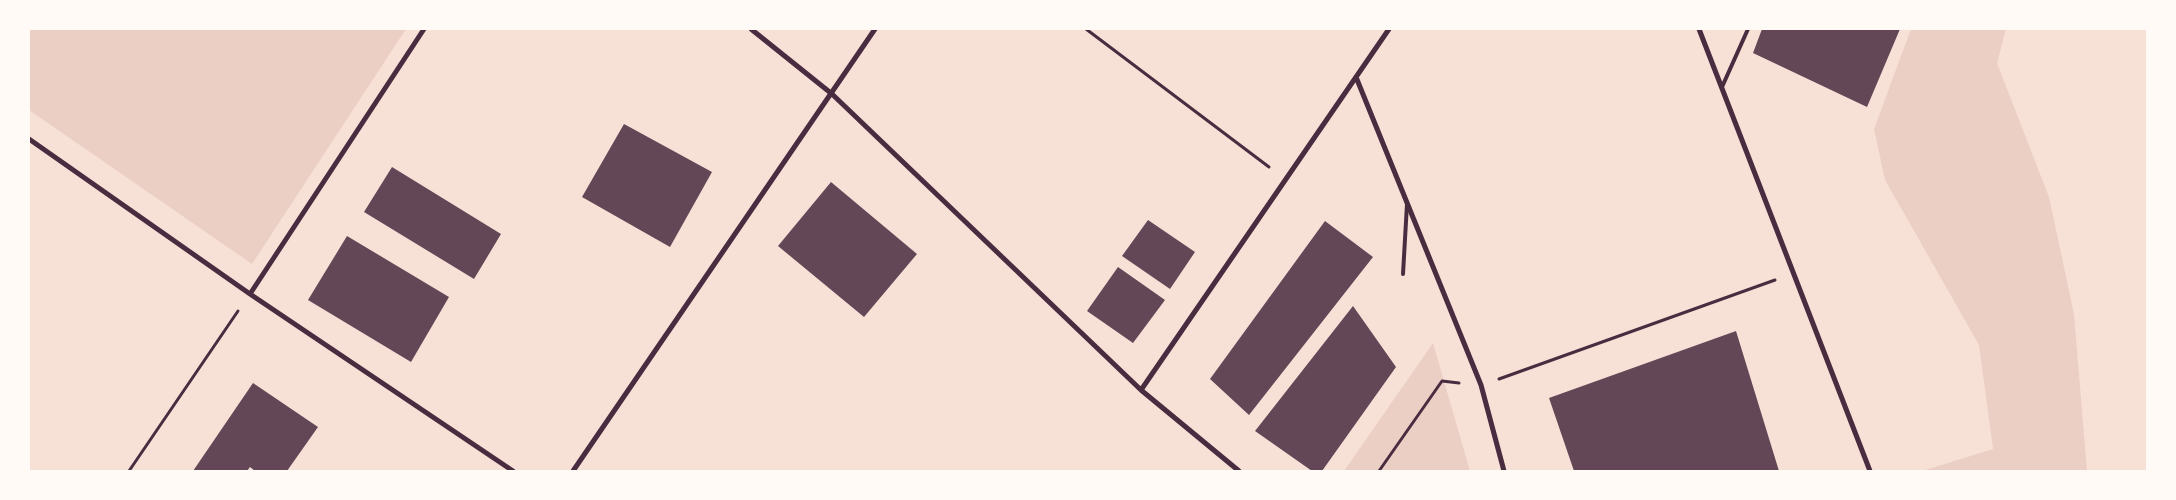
<!DOCTYPE html>
<html>
<head>
<meta charset="utf-8">
<style>
  body { margin:0 }
  #map { position:relative; width:2176px; height:500px; overflow:hidden; background:#f7e1d7; font-family:Bitter,serif }
  canvas { display:block }
  .frame { position:absolute; inset:0; border:30px solid #fffaf5; pointer-events:none }
</style>
</head>
<body>
<div id="map">
<canvas width="2176" height="500"></canvas>
<div class="frame"></div>
</div>
<script>
const ctx = document.querySelector('canvas').getContext('2d');
ctx.lineJoin = 'round';
function fillPath(path, color) { ctx.fillStyle = color; ctx.fill(path, 'evenodd'); }
const poly = rows => new Path2D(rows.map(r => 'M' + r).join(''));
function trace(path, color, width, dash) { ctx.strokeStyle = color; ctx.lineWidth = width; ctx.lineCap = dash ? 'butt' : 'round'; ctx.setLineDash(dash || []); ctx.stroke(path); }
fillPath(poly([
  [29,29,406,29,252,264,29,110],
  [1911,29,2006,29,1997,63,2049,197,2074,314,2087,471,1922,471,1993,449,1979,345,1885,180,1874,129],
  [1433,343,1470,471,1344,471]
]), '#ebcfc5');
fillPath(poly([
  [1762,29,1900,29,1867,107,1753,53],
  [624,124,712,172,670,247,582,197],
  [392,167,501,234,474,279,364,212],
  [831,182,917,254,864,317,778,246],
  [1148,220,1195,252,1170,289,1122,256],
  [1325,221,1373,257,1249,415,1210,379],
  [347,236,449,297,411,362,308,300],
  [1118,267,1165,300,1133,343,1087,311],
  [1353,306,1396,367,1322,471,1312,471,1255,431],
  [1736,331,1779,471,1574,471,1549,398],
  [253,383,318,427,287,471,255,471,250,467,247,471,193,471]
]), '#644757');
trace(poly([
  [1086,29,1269,167],
  [1499,379,1775,280],
  [129,471,238,311],
  [1379,471,1442,381,1459,383]
]), '#4a2c40', 3);
trace(poly([
  [1722,87,1748,29],
  [1403,274,1407,204]
]), '#4a2c40', 4);
trace(poly([
  [751,29,832,94,1141,390,1239,471],
  [1699,29,1870,471],
  [1356,77,1481,385,1504,471],
  [29,139,250,294,513,471],
  [250,294,424,29],
  [1141,390,1389,29],
  [573,471,875,29]
]), '#4a2c40', 5);
</script>
</body>
</html>
